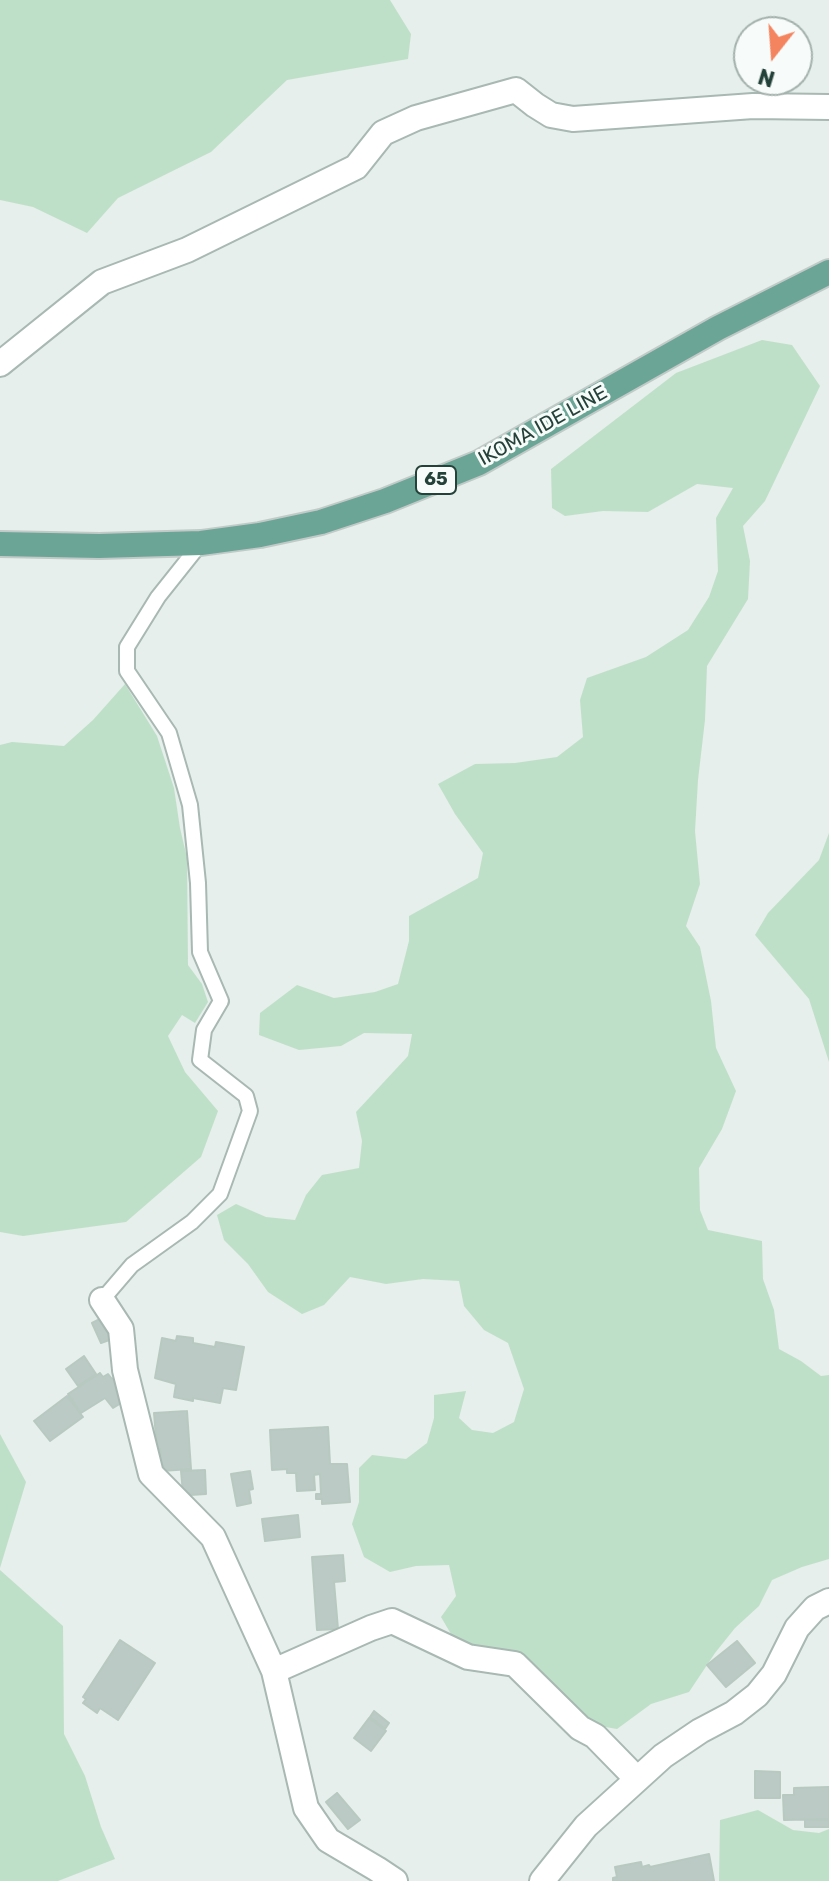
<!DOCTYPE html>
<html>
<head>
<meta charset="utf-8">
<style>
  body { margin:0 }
  #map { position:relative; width:829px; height:1881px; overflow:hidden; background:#e6efeb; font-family:Rubik,sans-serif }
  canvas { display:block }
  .north { position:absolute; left:733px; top:16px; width:80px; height:80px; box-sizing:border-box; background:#f7fbf9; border:2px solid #a3b1ad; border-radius:50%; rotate:197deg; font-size:22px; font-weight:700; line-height:32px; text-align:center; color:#24423a }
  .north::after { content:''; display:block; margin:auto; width:28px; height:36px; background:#f4845f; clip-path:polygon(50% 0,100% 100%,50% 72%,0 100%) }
</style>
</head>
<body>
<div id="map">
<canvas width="829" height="1881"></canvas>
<div class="north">N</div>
</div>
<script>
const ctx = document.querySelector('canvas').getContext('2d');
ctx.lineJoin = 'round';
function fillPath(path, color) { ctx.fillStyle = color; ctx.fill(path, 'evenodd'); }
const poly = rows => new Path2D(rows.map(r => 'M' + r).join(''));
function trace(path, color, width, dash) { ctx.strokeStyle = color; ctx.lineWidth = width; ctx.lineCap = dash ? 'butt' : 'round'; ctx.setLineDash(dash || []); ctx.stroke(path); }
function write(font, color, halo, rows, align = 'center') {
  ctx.font = font + ' Rubik,sans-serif'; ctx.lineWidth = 6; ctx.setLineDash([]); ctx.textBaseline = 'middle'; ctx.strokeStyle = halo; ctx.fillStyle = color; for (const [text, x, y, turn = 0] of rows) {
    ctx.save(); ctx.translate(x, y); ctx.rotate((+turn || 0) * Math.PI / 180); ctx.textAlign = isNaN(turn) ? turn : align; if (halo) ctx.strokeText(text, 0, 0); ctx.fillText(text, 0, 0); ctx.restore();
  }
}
fillPath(poly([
  [0,0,390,0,411,34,408,59,287,80,211,152,118,198,87,233,33,207,0,200],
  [762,340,792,345,820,386,765,501,743,526,750,561,748,599,707,666,705,720,698,780,695,831,700,884,686,926,700,947,711,1001,716,1048,736,1091,722,1129,699,1168,700,1210,708,1230,762,1241,763,1279,774,1310,779,1349,801,1361,821,1376,829,1375,829,1559,802,1567,772,1580,759,1606,735,1628,715,1653,689,1692,651,1704,617,1729,588,1724,484,1654,451,1634,441,1617,456,1596,449,1565,416,1566,390,1572,364,1557,352,1524,359,1502,359,1468,372,1455,406,1459,427,1443,434,1418,434,1395,466,1391,459,1418,472,1430,493,1433,514,1422,524,1389,508,1343,484,1330,464,1306,459,1281,423,1279,386,1284,350,1277,324,1305,302,1314,268,1292,248,1264,224,1240,217,1215,236,1204,266,1217,295,1220,306,1195,322,1175,359,1168,362,1141,356,1112,408,1056,412,1034,364,1033,341,1046,299,1050,259,1035,260,1013,297,985,334,998,375,992,398,984,409,941,409,916,478,878,483,853,455,814,438,784,475,764,515,763,557,757,583,737,580,700,587,678,646,657,688,630,709,597,718,571,716,518,733,488,697,484,648,512,603,511,565,516,552,508,551,469,676,373],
  [125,684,157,736,174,788,180,828,187,858,188,965,202,984,208,1002,195,1023,182,1015,168,1036,185,1072,218,1111,201,1157,126,1222,23,1236,0,1232,0,745,12,742,64,746,93,720],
  [829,833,829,1062,809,999,755,935,768,913,819,860],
  [0,1434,26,1482,0,1568],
  [0,1570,63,1626,64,1734,85,1776,101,1827,115,1859,58,1881,0,1881],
  [758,1810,793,1830,819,1833,829,1829,829,1881,719,1881,720,1820]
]), '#bfe0c8');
const building = poly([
  [102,1318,112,1339,101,1343,92,1323,102,1318],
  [177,1336,193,1338,193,1343,215,1347,216,1342,244,1347,236,1390,223,1388,220,1403,193,1398,193,1401,174,1397,176,1384,155,1378,162,1338,176,1341,177,1336],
  [84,1356,96,1374,78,1386,66,1369,84,1356],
  [100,1373,103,1377,108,1374,112,1379,115,1377,126,1400,113,1408,105,1398,81,1413,68,1394,100,1373],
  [67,1396,83,1417,50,1441,34,1421,67,1396],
  [187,1411,191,1469,161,1471,160,1449,157,1450,154,1413,187,1411],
  [328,1427,330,1464,347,1464,350,1502,322,1504,322,1499,316,1499,316,1494,321,1494,320,1474,314,1475,315,1490,297,1491,296,1473,287,1473,287,1469,272,1470,270,1430,328,1427],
  [205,1470,206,1494,190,1495,189,1493,183,1493,181,1471,205,1470],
  [250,1471,253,1489,249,1490,251,1503,237,1506,231,1474,250,1471],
  [298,1515,300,1537,265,1541,262,1519,298,1515],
  [343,1555,345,1581,334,1582,338,1629,317,1630,312,1557,343,1555],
  [120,1640,155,1663,118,1720,100,1708,97,1713,83,1703,86,1699,83,1697,120,1640],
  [737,1641,755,1663,726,1687,707,1665,737,1641],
  [374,1711,389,1723,385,1729,370,1717,374,1711],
  [369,1718,386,1731,371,1751,354,1738,369,1718],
  [755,1771,780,1772,780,1798,755,1798,755,1771],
  [829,1787,829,1819,784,1820,783,1795,794,1795,794,1788,829,1787],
  [337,1793,360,1820,348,1829,326,1802,337,1793],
  [805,1820,829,1820,829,1827,805,1827,805,1820],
  [709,1854,714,1881,613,1881,613,1878,617,1877,615,1867,641,1862,642,1867,649,1865,650,1867,709,1854]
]);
fillPath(building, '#bbcac4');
trace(building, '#b8c9c2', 2);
const lane = poly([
  [102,1300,132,1265,192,1222,220,1194,250,1111,246,1096,200,1060,204,1030,221,1001,200,952,198,883,190,805,169,733,127,671,127,647,158,597,201,543]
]);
const street = poly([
  [0,364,102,282,187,250,356,167,383,133,416,118,516,90,535,105,551,115,573,119,753,106,829,107],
  [102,1300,121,1329,125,1370,151,1474,213,1537,274,1671,306,1808,328,1840,377,1869,395,1881],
  [274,1671,371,1628,392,1621,468,1657,515,1664,580,1728,595,1736,637,1779],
  [542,1881,586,1826,663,1756,700,1731,734,1713,757,1695,774,1674,797,1628,815,1608,829,1601]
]);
const primary = poly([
  [0,544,99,546,201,543,260,535,321,522,385,501,479,463,718,328,829,272]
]);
trace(lane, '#a8b8b2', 18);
trace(street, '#a8b8b2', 28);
trace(primary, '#c2cac8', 28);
trace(lane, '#fff', 14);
trace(street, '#fff', 24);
trace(primary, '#6aa596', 24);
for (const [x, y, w] of [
  [436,480,40]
]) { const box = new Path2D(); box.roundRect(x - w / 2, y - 14, w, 28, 6); ctx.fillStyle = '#f7fbf9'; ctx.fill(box); trace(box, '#24423a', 2); }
write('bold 18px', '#24423a', null, [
  ["65",436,480]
]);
write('20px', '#24423a', '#f7fbf9', [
  ["IKOMA IDE LINE",543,426,-29]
]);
</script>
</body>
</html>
